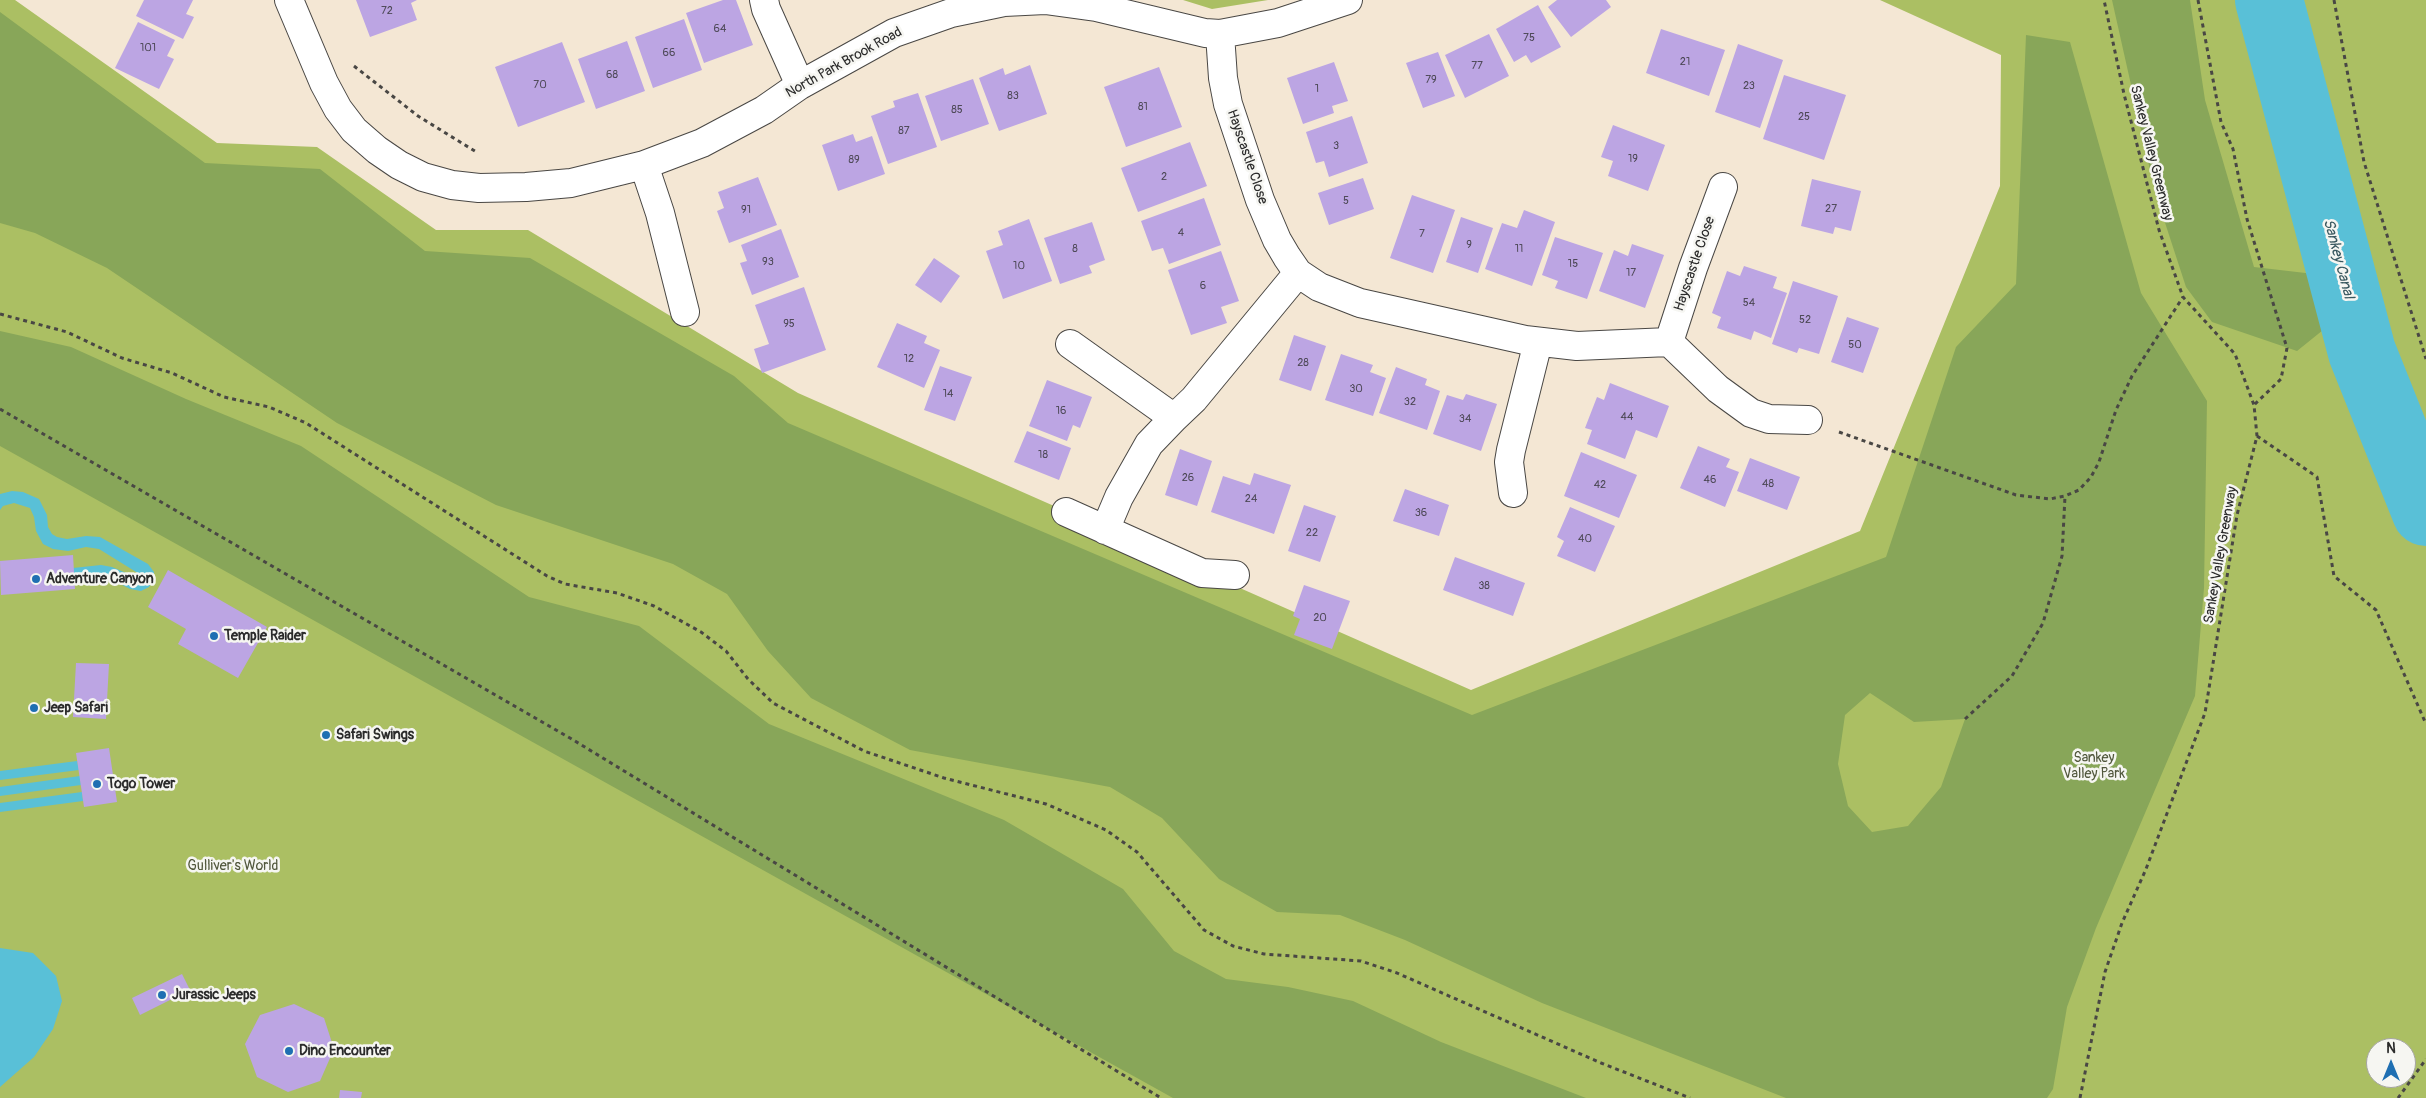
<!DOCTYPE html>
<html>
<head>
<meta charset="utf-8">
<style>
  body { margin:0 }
  #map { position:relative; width:2426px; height:1098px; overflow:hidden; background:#f4e7d4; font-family:Pangolin,sans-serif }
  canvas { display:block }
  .north { position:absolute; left:2366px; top:1038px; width:50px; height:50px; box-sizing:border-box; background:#f6f6f2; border:1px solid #a5a5a2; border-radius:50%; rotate:0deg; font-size:14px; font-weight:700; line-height:20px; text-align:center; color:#2b2b2b }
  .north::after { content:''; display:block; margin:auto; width:18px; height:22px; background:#1f6fb2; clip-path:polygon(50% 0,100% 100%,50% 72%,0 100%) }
</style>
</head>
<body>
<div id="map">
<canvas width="2426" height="1098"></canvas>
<div class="north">N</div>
</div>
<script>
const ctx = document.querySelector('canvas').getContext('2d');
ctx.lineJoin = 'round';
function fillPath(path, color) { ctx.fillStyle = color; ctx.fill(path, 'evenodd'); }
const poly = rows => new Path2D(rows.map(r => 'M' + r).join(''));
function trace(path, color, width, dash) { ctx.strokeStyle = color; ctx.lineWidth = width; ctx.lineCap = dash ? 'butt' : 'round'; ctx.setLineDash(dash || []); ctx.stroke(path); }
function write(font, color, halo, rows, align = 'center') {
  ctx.font = font + ' Pangolin,sans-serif'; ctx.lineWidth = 5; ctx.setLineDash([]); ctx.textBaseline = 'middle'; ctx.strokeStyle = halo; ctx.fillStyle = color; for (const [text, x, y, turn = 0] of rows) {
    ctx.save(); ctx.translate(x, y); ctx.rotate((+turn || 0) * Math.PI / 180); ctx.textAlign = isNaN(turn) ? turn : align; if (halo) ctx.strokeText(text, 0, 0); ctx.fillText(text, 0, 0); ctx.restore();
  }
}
fillPath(poly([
  [0,0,15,0,217,143,317,147,436,230,528,230,798,393,1471,690,1860,531,2000,186,2001,55,1880,0,2426,0,2426,1098,0,1098],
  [2376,1048,2406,1048,2406,1078,2376,1078],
  [1183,0,1268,0,1212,9]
]), '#abbf63');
fillPath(poly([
  [2112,0,2190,0,2205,100,2254,267,2314,274,2328,326,2297,351,2212,322,2186,287,2155,192],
  [0,12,205,163,320,169,425,251,530,258,734,376,788,423,1472,715,1886,557,1956,347,2016,284,2026,35,2070,42,2141,293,2207,401,2204,588,2195,696,2096,928,2067,1007,2053,1089,2047,1098,1786,1098,1542,1003,1405,940,1340,915,1277,912,1219,879,1162,818,1110,787,910,750,811,698,768,651,727,594,673,564,496,505,337,423,107,268,35,233,0,223],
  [1870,693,1914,722,1965,719,1941,787,1908,826,1872,832,1848,806,1838,764,1845,715],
  [0,331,71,347,186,399,301,446,529,597,639,626,769,724,1004,820,1123,889,1174,951,1226,979,1288,987,1353,1001,1441,1042,1586,1098,1173,1098,0,446]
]), '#88a659');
fillPath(poly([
  [12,491,23,492,39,499,47,515,48,527,52,534,57,537,67,539,86,536,100,537,148,564,154,572,154,578,149,587,141,591,130,589,109,578,74,580,73,568,101,565,112,567,138,578,141,575,99,549,86,547,68,551,53,549,43,544,36,531,34,517,30,508,14,503,3,506,0,510,0,494],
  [77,761,79,770,0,780,0,771],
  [80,776,81,785,0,796,0,787],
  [82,792,83,801,0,812,0,803],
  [0,948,33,953,56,976,62,1001,53,1029,34,1057,0,1087]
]), '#59c0d7');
trace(poly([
  [2269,0,2362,352,2426,512]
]), '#59c0d7', 68);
fillPath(poly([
  [144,0,193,0,186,14,194,17,183,39,136,16],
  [356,0,417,0,411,3,417,20,370,37],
  [723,0,736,0,753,45,704,63,686,13],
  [1557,0,1606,0,1611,7,1571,37,1548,7],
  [1538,5,1561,47,1531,63,1526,55,1514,62,1496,29],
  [684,19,702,70,653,88,635,37],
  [138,22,175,40,167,56,174,59,159,89,115,68],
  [1661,29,1725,50,1709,96,1646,73],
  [1489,34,1509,76,1465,98,1445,55],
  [627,41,645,91,596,109,578,59],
  [562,42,585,102,518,127,495,67],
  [1738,44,1783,60,1760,128,1715,112],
  [1438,52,1455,96,1423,108,1406,63],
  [1334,62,1348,101,1332,106,1334,113,1303,124,1287,78],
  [1030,65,1047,114,999,131,979,78,1003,68,1005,75],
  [1159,67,1182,127,1126,147,1104,87],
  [1784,75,1846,95,1824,160,1763,139],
  [973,79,989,124,941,141,925,96],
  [918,93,937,147,888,164,871,116,895,107,893,101],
  [1352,116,1368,163,1329,177,1324,161,1316,163,1306,132],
  [1613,125,1665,145,1648,191,1608,176,1613,161,1601,157],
  [853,134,856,142,872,136,885,174,838,191,822,145],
  [1190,142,1207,186,1138,212,1121,168],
  [758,177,777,225,729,243,717,211,724,208,718,192],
  [1363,178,1374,209,1329,225,1318,193],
  [1812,179,1861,191,1851,231,1835,227,1833,234,1801,226],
  [1412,195,1455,210,1433,273,1390,258],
  [1204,198,1221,245,1169,264,1163,248,1152,251,1141,221],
  [1524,210,1555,222,1532,286,1485,269,1502,223,1517,228],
  [1461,217,1493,228,1478,273,1446,262],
  [1029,219,1052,281,1003,299,986,251,1003,245,998,231],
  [1092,222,1105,260,1089,266,1092,273,1060,284,1044,238],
  [781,229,799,277,752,295,740,263,747,261,741,245],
  [1555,237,1603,253,1587,299,1555,288,1558,281,1542,275],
  [1632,244,1664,255,1645,308,1599,291,1614,250,1628,256],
  [1221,251,1239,301,1221,307,1227,323,1191,335,1168,270],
  [934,258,960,276,941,303,915,285],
  [1744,266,1777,277,1773,288,1787,293,1771,338,1754,331,1751,340,1717,328,1721,317,1712,313,1727,271,1740,276],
  [1793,281,1838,296,1819,354,1799,348,1797,353,1772,344],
  [804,287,826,350,762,373,754,349,769,344,755,305],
  [1847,317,1879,328,1863,373,1831,362],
  [897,323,927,336,924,343,940,350,924,388,877,367],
  [1294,335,1326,346,1311,391,1279,380],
  [1341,354,1373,365,1370,372,1386,378,1373,416,1325,400],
  [940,366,972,377,955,421,924,410],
  [1396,367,1427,379,1425,385,1440,391,1427,430,1379,413],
  [1047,380,1092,397,1080,428,1073,425,1067,441,1029,426],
  [1610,383,1669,406,1657,438,1636,430,1625,459,1587,444,1592,430,1585,428,1597,397,1604,400],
  [1466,394,1497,404,1481,451,1433,434,1447,395,1463,400],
  [1027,431,1071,448,1059,480,1014,462],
  [1698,446,1730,459,1726,467,1739,472,1725,507,1680,488],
  [1180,449,1212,461,1197,506,1165,495],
  [1581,452,1637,475,1619,518,1564,496],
  [1750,458,1800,477,1787,510,1737,491],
  [1254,473,1291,485,1274,534,1211,512,1223,476,1250,485],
  [1405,489,1449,505,1439,536,1393,521],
  [1304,505,1336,516,1320,562,1288,551],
  [1570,507,1615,526,1595,572,1557,556,1564,541,1557,537],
  [73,555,75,589,1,595,0,561],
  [1455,557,1525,583,1513,616,1443,590],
  [168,570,267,627,238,678,178,644,186,629,148,607],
  [1304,585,1350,601,1332,649,1294,635,1300,619,1293,616],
  [76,663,109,664,106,719,73,717],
  [109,748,117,802,84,807,76,753],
  [182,974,190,990,140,1015,132,998],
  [294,1004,324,1018,334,1049,320,1081,288,1092,257,1077,245,1044,260,1015],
  [340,1090,362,1092,361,1098,339,1098]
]), '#bca5e3');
const street = poly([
  [289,0,324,83,338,109,354,130,377,150,399,165,423,177,452,185,479,188,526,187,571,183,644,165,702,143,764,110,800,85,894,33,951,13,1004,2,1045,0,1096,7,1205,33,1220,34,1278,23,1348,0],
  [764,0,766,9,800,85],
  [1220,34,1223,78,1228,104,1260,200,1277,240,1287,257,1298,273,1319,287,1360,303,1525,340,1577,346,1669,342],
  [644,165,660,213,685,312],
  [1723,187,1693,268,1669,342,1718,389,1751,413,1769,419,1808,420],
  [1070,344,1174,418,1194,399,1298,273],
  [1513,493,1509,462,1511,450,1538,342],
  [1066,512,1202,573,1235,575],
  [1105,530,1119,497,1149,444,1174,418]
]);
trace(street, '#494744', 30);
trace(poly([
  [2198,0,2221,122,2233,149,2247,219,2287,348,2281,379,2254,405],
  [2334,0,2364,162,2426,359],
  [354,66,418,116,478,153],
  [0,314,67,332,122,358,172,373,224,397,269,407,306,423,547,576,565,584,617,593,654,606,701,632,726,651,748,679,773,703,864,751,944,778,1046,804,1106,830,1137,852,1204,930,1233,946,1264,954,1361,961,1397,973,1601,1063,1690,1098],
  [0,409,570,738,1161,1098],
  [1839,432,2016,495,2050,499,2065,496,2079,490,2091,477,2099,462,2116,410,2132,376,2183,297],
  [2257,436,2317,477,2334,576,2376,610,2426,724],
  [1965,719,2012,676,2043,623,2062,556,2065,496],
  [2080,1098,2105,972,2122,923,2146,869,2205,713,2237,515,2257,436,2254,405,2235,354,2183,297,2159,230,2124,94,2104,0],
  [2398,1098,2426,1059]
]), '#494744', 3, [4, 4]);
trace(street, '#fff', 28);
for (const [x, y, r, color] of [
  [36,579,5,"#1f6fb2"],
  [214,636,5,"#1f6fb2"],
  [34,708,5,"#1f6fb2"],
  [326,735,5,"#1f6fb2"],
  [97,784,5,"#1f6fb2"],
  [162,995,5,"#1f6fb2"],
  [289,1051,5,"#1f6fb2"]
]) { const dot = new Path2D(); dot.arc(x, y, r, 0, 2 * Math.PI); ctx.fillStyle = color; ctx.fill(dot); trace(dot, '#f6f6f2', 2); }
write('11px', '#4f4a59', null, [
  ["72",387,11],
  ["64",720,29],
  ["75",1529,38],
  ["101",148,48],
  ["66",669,53],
  ["21",1685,62],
  ["77",1477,66],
  ["68",612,75],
  ["79",1431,80],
  ["70",540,85],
  ["23",1749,86],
  ["1",1317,89],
  ["83",1013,96],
  ["81",1143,107],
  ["85",957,110],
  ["25",1804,117],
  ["87",904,131],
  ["3",1336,146],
  ["19",1633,159],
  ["89",854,160],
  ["2",1164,177],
  ["5",1346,201],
  ["27",1831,209],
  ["91",746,210],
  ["4",1181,233],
  ["7",1422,234],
  ["9",1469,245],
  ["8",1075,249],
  ["11",1519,249],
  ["93",768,262],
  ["15",1573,264],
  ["10",1019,266],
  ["17",1631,273],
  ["6",1203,286],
  ["54",1749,303],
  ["52",1805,320],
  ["95",789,324],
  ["50",1855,345],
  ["12",909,359],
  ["28",1303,363],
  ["30",1356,389],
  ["14",948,394],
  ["32",1410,402],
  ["16",1061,411],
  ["44",1627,417],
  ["34",1465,419],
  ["18",1043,455],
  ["26",1188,478],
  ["46",1710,480],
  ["48",1768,484],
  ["42",1600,485],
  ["24",1251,499],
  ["36",1421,513],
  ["22",1312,533],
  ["40",1585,539],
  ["38",1484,586],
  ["20",1320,618]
]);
write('14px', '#2b2b2b', '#f6f6f2', [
  ["North Park Brook Road",844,63,-29],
  ["Sankey Valley Greenway",2151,153,76],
  ["Hayscastle Close",1247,157,71],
  ["Hayscastle Close",1695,264,-71],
  ["Sankey Valley Greenway",2221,555,-80]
]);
write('bold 14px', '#2b2b2b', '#f6f6f2', [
  ["Adventure Canyon",46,579],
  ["Temple Raider",224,636],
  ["Jeep Safari",44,708],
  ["Safari Swings",336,735],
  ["Togo Tower",107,784],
  ["Jurassic Jeeps",172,995],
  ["Dino Encounter",299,1051]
], 'left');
write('14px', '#51573c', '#f6f6f2', [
  ["Sankey",2094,758],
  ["Valley Park",2094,774],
  ["Gulliver's World",233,866]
]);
write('italic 15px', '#39585f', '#f6f6f2', [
  ["Sankey Canal",2338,259,75]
]);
</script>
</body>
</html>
